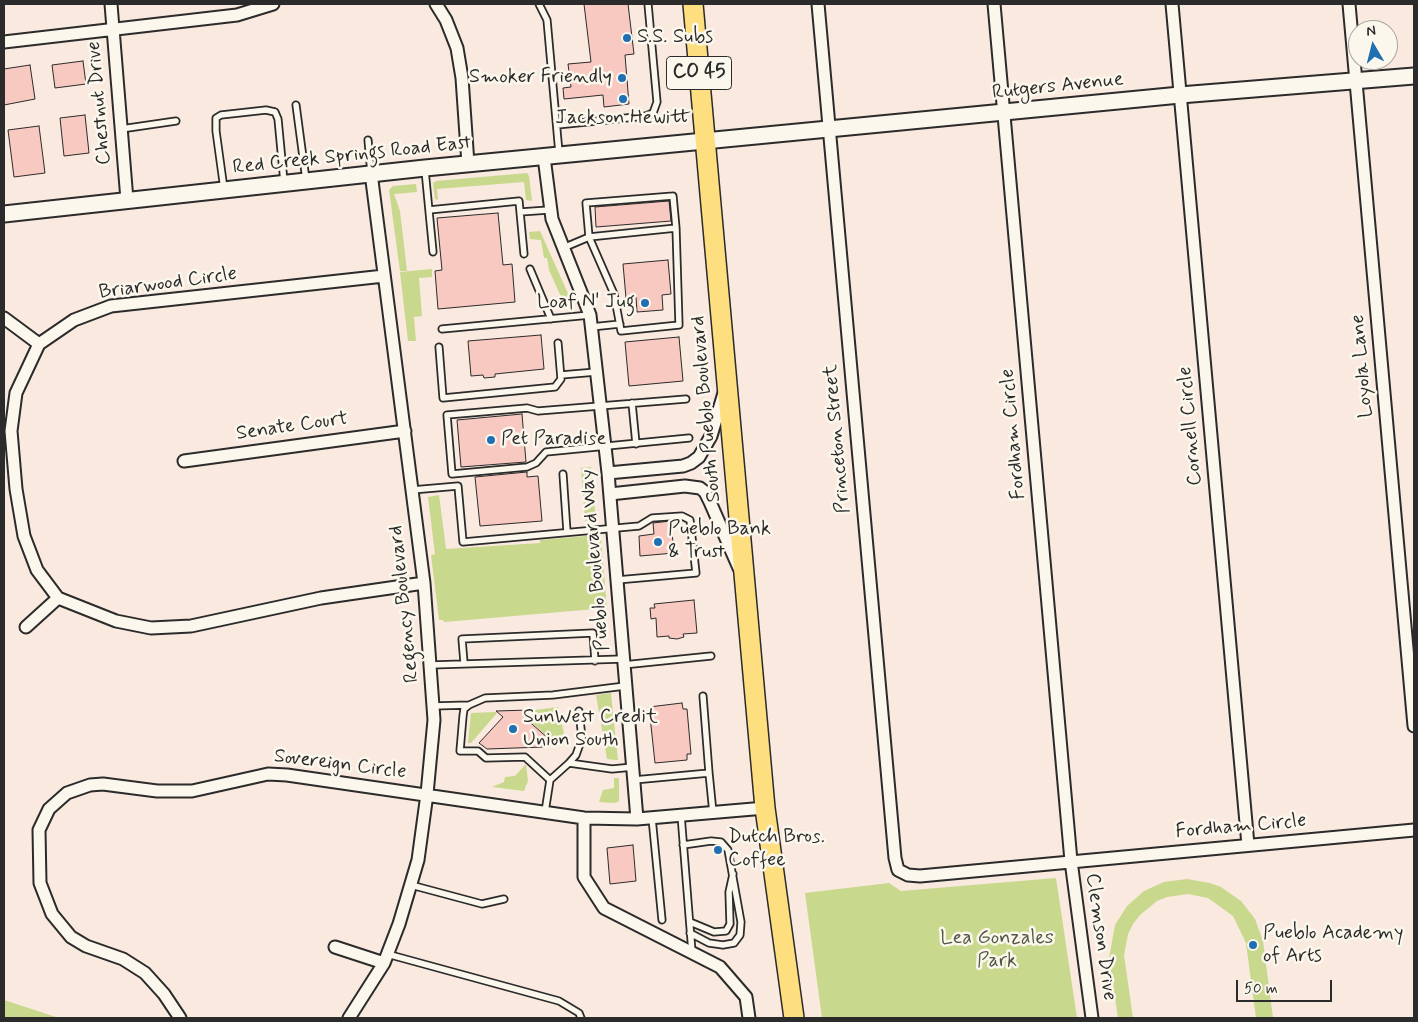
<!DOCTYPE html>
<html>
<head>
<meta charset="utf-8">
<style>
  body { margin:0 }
  #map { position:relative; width:1418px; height:1022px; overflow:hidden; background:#fae9df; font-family:Mynerve,sans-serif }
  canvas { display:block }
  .frame { position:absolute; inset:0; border:5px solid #2b2b2b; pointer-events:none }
  .north { position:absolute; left:1348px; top:20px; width:50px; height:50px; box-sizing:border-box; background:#fbf7ec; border:1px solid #a8a59f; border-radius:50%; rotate:352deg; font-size:14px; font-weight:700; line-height:20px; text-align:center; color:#2b2b2b }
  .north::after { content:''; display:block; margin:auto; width:18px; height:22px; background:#1f6fb2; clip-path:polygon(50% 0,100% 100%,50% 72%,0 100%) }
  .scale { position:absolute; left:1236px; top:980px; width:96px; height:22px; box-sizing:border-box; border:2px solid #2b2b2b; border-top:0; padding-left:6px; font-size:15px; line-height:18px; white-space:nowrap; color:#2b2b2b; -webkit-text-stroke:4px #fbf7ec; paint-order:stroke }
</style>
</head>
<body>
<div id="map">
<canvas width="1418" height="1022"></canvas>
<div class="frame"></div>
<div class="north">N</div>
<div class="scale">50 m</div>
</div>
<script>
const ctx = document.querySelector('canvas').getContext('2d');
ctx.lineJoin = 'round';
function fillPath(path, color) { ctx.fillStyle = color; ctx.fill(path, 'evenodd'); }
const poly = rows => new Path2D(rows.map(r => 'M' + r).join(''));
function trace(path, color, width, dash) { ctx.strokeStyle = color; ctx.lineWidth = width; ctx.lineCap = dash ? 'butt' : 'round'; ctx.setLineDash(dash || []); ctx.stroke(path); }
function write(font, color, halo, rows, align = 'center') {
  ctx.font = font + ' Mynerve,sans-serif'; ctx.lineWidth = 5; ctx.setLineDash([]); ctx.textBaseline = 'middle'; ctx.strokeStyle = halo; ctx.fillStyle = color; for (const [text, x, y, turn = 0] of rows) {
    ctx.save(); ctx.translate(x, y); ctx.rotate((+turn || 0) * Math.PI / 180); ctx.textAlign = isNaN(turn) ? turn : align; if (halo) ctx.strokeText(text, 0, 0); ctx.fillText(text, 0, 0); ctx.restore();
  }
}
fillPath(poly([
  [527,173,529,176,532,201,526,200,524,182,437,189,438,200,435,199,433,183,436,181],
  [416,184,417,192,394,194,400,211,407,271,400,271,389,190,393,186],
  [540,231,570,298,563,301,549,270,547,258,544,258,541,240,530,239,529,232],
  [432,269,432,277,419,278,422,316,414,317,416,341,408,341,400,272],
  [591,467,596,520,585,521,581,468],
  [439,495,446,549,540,543,540,540,597,535,598,539,601,538,607,608,444,622,443,620,439,620,431,555,435,554,428,497],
  [611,693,618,760,616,760,607,759,596,695],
  [558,707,564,733,559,740,551,740,527,718,535,710],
  [496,712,497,713,471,743,468,743,471,713],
  [526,764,528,781,524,791,492,787,504,782,505,777,515,776],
  [614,778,619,778,619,801,615,803,599,802,603,790,614,788],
  [1056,878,1077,1018,822,1018,805,893,889,883,901,891],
  [1187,879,1210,883,1221,887,1241,901,1255,919,1263,941,1273,1018,1256,1018,1246,943,1233,916,1208,898,1188,894,1167,897,1157,901,1140,915,1133,924,1128,934,1124,955,1133,1018,1118,1018,1109,958,1115,925,1127,906,1144,891,1164,882],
  [4,1000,59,1018,4,1018]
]), '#c8d88c');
const building = poly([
  [584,4,628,4,634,54,625,55,629,104,604,107,603,95,564,99,563,88,571,87,568,64,591,62,584,4],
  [83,61,86,84,55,88,52,65,83,61],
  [30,65,35,99,4,105,4,69,30,65],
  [85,115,89,153,64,156,60,118,85,115],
  [39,126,45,173,14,177,8,130,39,126],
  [669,201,671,221,596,227,595,207,669,201],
  [498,213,503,265,512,264,515,302,438,309,435,271,442,270,437,218,498,213],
  [668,260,671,294,662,295,663,310,637,312,636,297,626,298,623,264,668,260],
  [541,335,544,369,495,374,495,377,484,378,483,375,471,376,468,341,541,335],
  [679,337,683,381,629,386,625,342,679,337],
  [522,414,526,462,461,467,457,420,522,414],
  [527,472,527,477,538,476,542,521,480,526,475,477,527,472],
  [671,521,674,553,640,556,639,536,654,534,653,523,671,521],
  [694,600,697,633,683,634,684,637,677,639,669,638,669,636,657,637,656,618,651,619,650,608,655,608,654,604,694,600],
  [682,703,683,709,687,709,691,754,687,754,687,760,655,763,649,707,682,703],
  [529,710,523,716,550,740,543,747,487,749,479,743,503,717,496,711,529,710],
  [633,845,636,881,610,884,607,848,633,845]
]);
fillPath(building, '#f8c9c0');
trace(building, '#2b2b2b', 1);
const service = poly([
  [539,4,547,20,559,153],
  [296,105,306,180],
  [557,125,646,116,653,113,657,102,648,4],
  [121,129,176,121],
  [368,140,371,173],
  [425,170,433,252],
  [224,189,216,131,216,118,221,115,266,110,275,112,278,119,284,182],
  [673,196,676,228,589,237,586,203,673,196],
  [429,210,519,201,524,254],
  [520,212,549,210],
  [563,248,589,237,614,294,621,331,679,325,676,228],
  [530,269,551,319],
  [591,327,620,324],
  [442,329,590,315],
  [439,347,443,398,555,387,561,379,558,343],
  [561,375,596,372],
  [686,399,538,411,527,408,447,415,452,474,527,467,536,463,546,452,689,438],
  [632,403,636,444],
  [563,474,567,532],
  [412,490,458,486,463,542,639,526,652,518,682,516,690,520,696,573,617,580],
  [464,663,462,639,593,633,595,661],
  [431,665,623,659],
  [623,665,711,656],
  [703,696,709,773],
  [469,705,464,709,463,716,460,751,478,751,486,758,525,757,550,780,545,812],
  [433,706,469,705,485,698,553,695,625,686],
  [569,763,576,755,582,738,579,711],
  [550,780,569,763,612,769,633,767],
  [634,780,709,773,713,813],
  [681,815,692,952],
  [652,818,662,920],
  [683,845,711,841,721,842,728,850,741,922,740,935,734,943,723,945,709,943,690,933],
  [411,885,482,904,504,899],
  [690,922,714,932,726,931,730,924,729,892,733,874],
  [387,954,559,1001,579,1013,581,1018]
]);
const minor = poly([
  [111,4,127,200],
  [436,4,446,20,457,48,462,78,468,164],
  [818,4,895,858,898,870,908,875,920,876,1414,830],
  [994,4,1071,861,1092,1018],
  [1172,4,1248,845],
  [1349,4,1414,726],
  [4,42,237,15,273,4],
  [544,157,552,219,590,315,608,473,637,819],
  [384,276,111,306,74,320,39,344,16,393,11,431,16,489,24,536,37,570,58,598,116,621,151,628,191,626,321,598,424,583],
  [4,318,39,344],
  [184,461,405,431],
  [608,473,683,466,691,463,699,457,711,436,724,393],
  [610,494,685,486,700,488,705,492,710,502,739,568],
  [26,627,58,598],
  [584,818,584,877,604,908,720,967,746,997,749,1018],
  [335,947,384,963],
  [180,1018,164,994,145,973,123,959,86,946,71,937,52,914,40,883,39,830,49,809,67,793,90,785,103,784,157,791,192,791,268,774,287,775,584,818,637,819,765,808],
  [349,1018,384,963,399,924,418,860,427,794,434,720,424,583,371,173]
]);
const tertiary = poly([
  [4,214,425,168,1180,95,1414,76]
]);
const primary = poly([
  [693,4,765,808,794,1018]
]);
trace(service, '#2b2b2b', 9);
trace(minor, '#2b2b2b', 15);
trace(tertiary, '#2b2b2b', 19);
trace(primary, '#2b2b2b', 22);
trace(service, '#fbf7ec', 5.5);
trace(minor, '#fbf7ec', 11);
trace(tertiary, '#fbf7ec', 15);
trace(primary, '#fedf80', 19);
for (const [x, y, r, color] of [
  [627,38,5,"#1f6fb2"],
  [622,78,5,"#1f6fb2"],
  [623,99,5,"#1f6fb2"],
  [645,303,5,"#1f6fb2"],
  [491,440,5,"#1f6fb2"],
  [658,542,5,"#1f6fb2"],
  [513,729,5,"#1f6fb2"],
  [718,850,5,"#1f6fb2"],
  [1253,945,5,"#1f6fb2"]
]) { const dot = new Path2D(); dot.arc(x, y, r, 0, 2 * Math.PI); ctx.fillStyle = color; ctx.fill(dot); trace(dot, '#fbf7ec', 2); }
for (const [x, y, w] of [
  [699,73,65]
]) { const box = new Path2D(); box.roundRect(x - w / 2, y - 16.5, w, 33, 4); ctx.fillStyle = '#fbf7ec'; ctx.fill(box); trace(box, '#2b2b2b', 1); }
write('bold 19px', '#2b2b2b', null, [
  ["CO 45",699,73]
]);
write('20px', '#2b2b2b', '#fbf7ec', [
  ["S.S. Subs",637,38],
  ["Smoker Friendly",612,78,"right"],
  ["Jackson Hewitt",623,119,"center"],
  ["Loaf N' Jug",635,303,"right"],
  ["Pet Paradise",501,440],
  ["Pueblo Bank",668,530],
  ["& Trust",668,553],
  ["SunWest Credit",523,718],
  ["Union South",523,741],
  ["Dutch Bros.",728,838],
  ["Coffee",728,861],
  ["Pueblo Academy",1263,934],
  ["of Arts",1263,957]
], 'left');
write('20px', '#2b2b2b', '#fbf7ec', [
  ["Rutgers Avenue",1058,87,-6],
  ["Chestnut Drive",100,103,-95],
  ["Red Creek Springs Road East",352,156,-6],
  ["Briarwood Circle",168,284,-8],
  ["Loyola Lane",1363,366,-95],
  ["South Pueblo Boulevard",707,409,-95],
  ["Cornell Circle",1191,426,-95],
  ["Senate Court",292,427,-8],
  ["Fordham Circle",1014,434,-95],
  ["Princeton Street",838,439,-95],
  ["Pueblo Boulevard Way",596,560,-95],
  ["Regency Boulevard",405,604,-96],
  ["Sovereign Circle",340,765,7],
  ["Fordham Circle",1241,827,-5],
  ["Clemson Drive",1100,937,82]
]);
write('20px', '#525643', '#fbf7ec', [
  ["Lea Gonzales",997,939],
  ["Park",997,962]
]);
</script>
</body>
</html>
